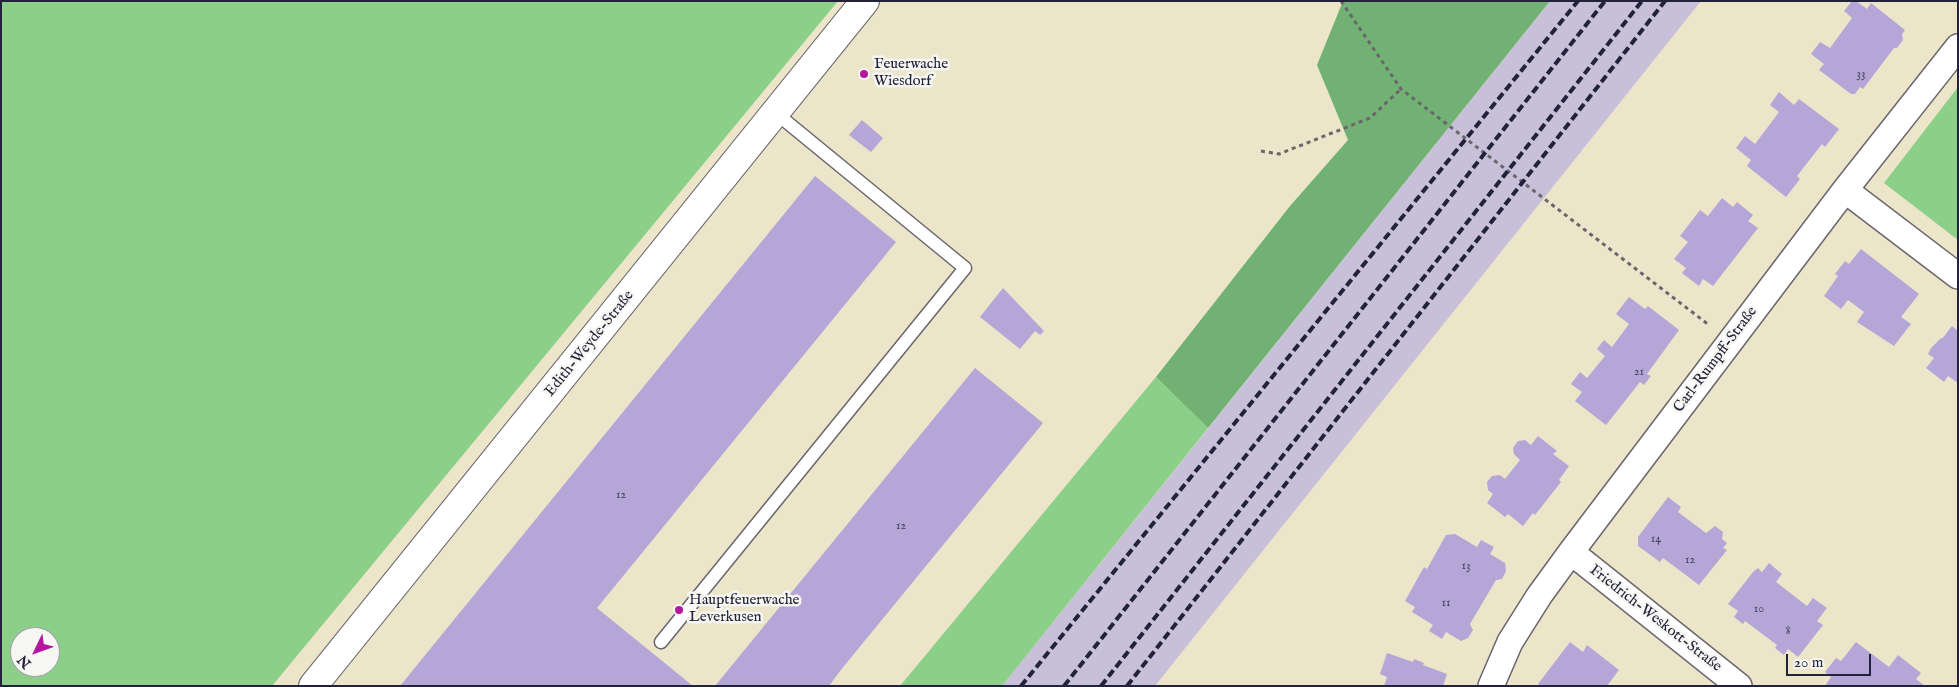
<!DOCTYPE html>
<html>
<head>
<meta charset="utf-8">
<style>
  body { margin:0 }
  #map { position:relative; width:1959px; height:687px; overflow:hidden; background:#ece5c9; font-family:"IM FELL English",serif }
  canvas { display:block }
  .frame { position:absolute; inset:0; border:2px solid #22223b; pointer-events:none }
  .north { position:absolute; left:10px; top:627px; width:50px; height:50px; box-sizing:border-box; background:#f6f6f2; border:1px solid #a1a1a9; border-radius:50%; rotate:228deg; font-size:14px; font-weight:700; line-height:20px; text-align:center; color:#22223b }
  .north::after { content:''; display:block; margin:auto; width:18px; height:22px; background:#b5179e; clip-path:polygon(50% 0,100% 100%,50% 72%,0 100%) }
  .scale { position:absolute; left:1786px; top:654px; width:85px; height:22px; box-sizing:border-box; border:2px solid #22223b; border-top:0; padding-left:6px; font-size:15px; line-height:18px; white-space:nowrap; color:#22223b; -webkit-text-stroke:4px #f6f6f2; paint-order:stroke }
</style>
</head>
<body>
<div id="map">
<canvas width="1959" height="687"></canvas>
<div class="frame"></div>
<div class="north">N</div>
<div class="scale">20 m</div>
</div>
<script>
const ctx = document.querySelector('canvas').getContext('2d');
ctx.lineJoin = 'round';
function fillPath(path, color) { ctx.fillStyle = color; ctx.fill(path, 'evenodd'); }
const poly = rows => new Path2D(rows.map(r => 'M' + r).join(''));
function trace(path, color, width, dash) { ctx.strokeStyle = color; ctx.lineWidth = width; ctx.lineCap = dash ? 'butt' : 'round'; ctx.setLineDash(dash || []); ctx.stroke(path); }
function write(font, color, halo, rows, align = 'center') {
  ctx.font = font + ' "IM FELL English",serif'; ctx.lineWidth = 5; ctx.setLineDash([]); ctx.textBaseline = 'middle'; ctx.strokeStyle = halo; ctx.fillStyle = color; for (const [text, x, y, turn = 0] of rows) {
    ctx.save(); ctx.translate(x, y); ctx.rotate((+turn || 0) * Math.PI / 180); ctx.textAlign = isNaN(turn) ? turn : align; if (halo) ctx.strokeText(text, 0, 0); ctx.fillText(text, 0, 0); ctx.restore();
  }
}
fillPath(poly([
  [1550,1,1701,1,1155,686,1002,686]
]), '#c7c0d8');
fillPath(poly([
  [1,1,838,1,272,686,1,686],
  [20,637,50,637,50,667,20,667],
  [1958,87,1958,240,1884,183],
  [1156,377,1208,428,1002,686,900,686]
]), '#8ccf88');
fillPath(poly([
  [1343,1,1550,1,1208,428,1156,377,1290,206,1348,140,1317,65]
]), '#71b274');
fillPath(poly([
  [1852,1,1856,1,1867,9,1871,3,1905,30,1902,34,1903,40,1897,48,1894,48,1863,89,1860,87,1855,94,1851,94,1819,70,1824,64,1811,54,1820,42,1830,48,1852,18,1844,11],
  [1779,92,1794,105,1799,99,1839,129,1825,147,1822,144,1797,176,1800,179,1786,197,1747,166,1751,160,1736,148,1745,136,1755,144,1779,112,1770,105],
  [862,120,883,138,871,152,849,135],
  [815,176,896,242,597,608,693,686,400,686],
  [1722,198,1733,207,1737,202,1753,215,1748,221,1758,228,1713,286,1703,279,1699,286,1682,273,1686,268,1674,259,1688,242,1680,236,1700,210,1708,216],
  [1861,249,1919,294,1901,317,1911,324,1894,346,1857,322,1864,312,1848,300,1841,309,1824,296,1838,276,1835,274,1845,261,1849,264],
  [1003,288,1044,331,1040,335,1035,331,1020,349,980,317],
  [1629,297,1645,309,1648,306,1679,330,1647,374,1651,376,1644,385,1640,382,1606,425,1575,401,1582,392,1571,384,1580,372,1587,378,1605,356,1597,349,1604,340,1612,347,1629,324,1616,314],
  [1952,326,1958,331,1958,383,1948,376,1944,382,1926,368,1934,358,1928,354,1931,348,1941,338,1942,339],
  [975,368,1043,423,840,671,829,686,715,686],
  [1538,436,1557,451,1553,454,1569,466,1559,480,1561,482,1535,515,1533,513,1523,526,1508,514,1505,517,1487,503,1493,494,1488,490,1487,482,1492,476,1500,475,1505,479,1520,460,1514,454,1513,448,1518,441,1525,440,1531,445],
  [1668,497,1681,507,1678,512,1706,533,1715,526,1723,532,1722,539,1727,543,1723,548,1727,550,1699,585,1663,558,1660,562,1638,546,1638,537],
  [1455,534,1477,547,1481,540,1494,547,1490,554,1505,563,1506,571,1502,579,1496,580,1470,624,1473,630,1468,638,1461,641,1446,632,1442,639,1429,631,1433,625,1412,612,1415,607,1405,601,1424,567,1427,569,1446,535],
  [1769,563,1782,574,1776,582,1807,606,1813,598,1827,608,1817,621,1823,625,1798,657,1788,649,1784,655,1775,648,1777,645,1745,621,1743,624,1734,617,1738,611,1728,604,1753,572,1758,568,1762,572],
  [1570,642,1583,652,1587,645,1619,670,1607,686,1541,686,1538,684],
  [1856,642,1889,667,1898,655,1921,673,1916,679,1925,686,1825,686,1831,677,1825,672,1836,658,1841,661],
  [1387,653,1413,662,1414,659,1424,663,1423,665,1447,674,1443,686,1384,686,1387,677,1380,674]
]), '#b4a7d7');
const service = poly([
  [661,642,965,268,777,114]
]);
const minor = poly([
  [1845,190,1958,276],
  [1571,552,1739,686],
  [1491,686,1510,642,1539,596,1571,552,1845,190,1958,47]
]);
const tertiary = poly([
  [313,686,865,1]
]);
trace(service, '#69666d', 15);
trace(minor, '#69666d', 28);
trace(tertiary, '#69666d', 30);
trace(poly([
  [1341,1,1401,89,1709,325],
  [1261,151,1279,154,1370,118,1401,89]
]), '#69666d', 3, [4, 4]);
trace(service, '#fff', 12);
trace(minor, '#fff', 25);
trace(tertiary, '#fff', 28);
trace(poly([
  [1021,686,1578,1],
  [1064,686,1605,1],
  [1101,686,1642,1],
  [1127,686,1665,1]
]), '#22223b', 4, [8, 4]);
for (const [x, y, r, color] of [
  [864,74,5,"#b5179e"],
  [679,610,5,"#b5179e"]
]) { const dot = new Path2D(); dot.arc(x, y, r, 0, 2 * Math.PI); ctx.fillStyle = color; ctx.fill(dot); trace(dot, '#f6f6f2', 2); }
write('12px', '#464362', null, [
  ["33",1861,75],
  ["21",1639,373],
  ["12",621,496],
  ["12",901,527],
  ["14",1656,540],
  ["12",1690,561],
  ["13",1466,567],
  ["11",1446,604],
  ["10",1759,610],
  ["8",1788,632]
]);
write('15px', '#22223b', '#f6f6f2', [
  ["Feuerwache",874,65],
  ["Wiesdorf",874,82],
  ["Hauptfeuerwache",689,601],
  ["Leverkusen",689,618]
], 'left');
write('15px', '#22223b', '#f6f6f2', [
  ["Edith-Weyde-Straße",590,344,-51],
  ["Carl-Rumpff-Straße",1716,360,-53],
  ["Friedrich-Weskott-Straße",1655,619,38]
]);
</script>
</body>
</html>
